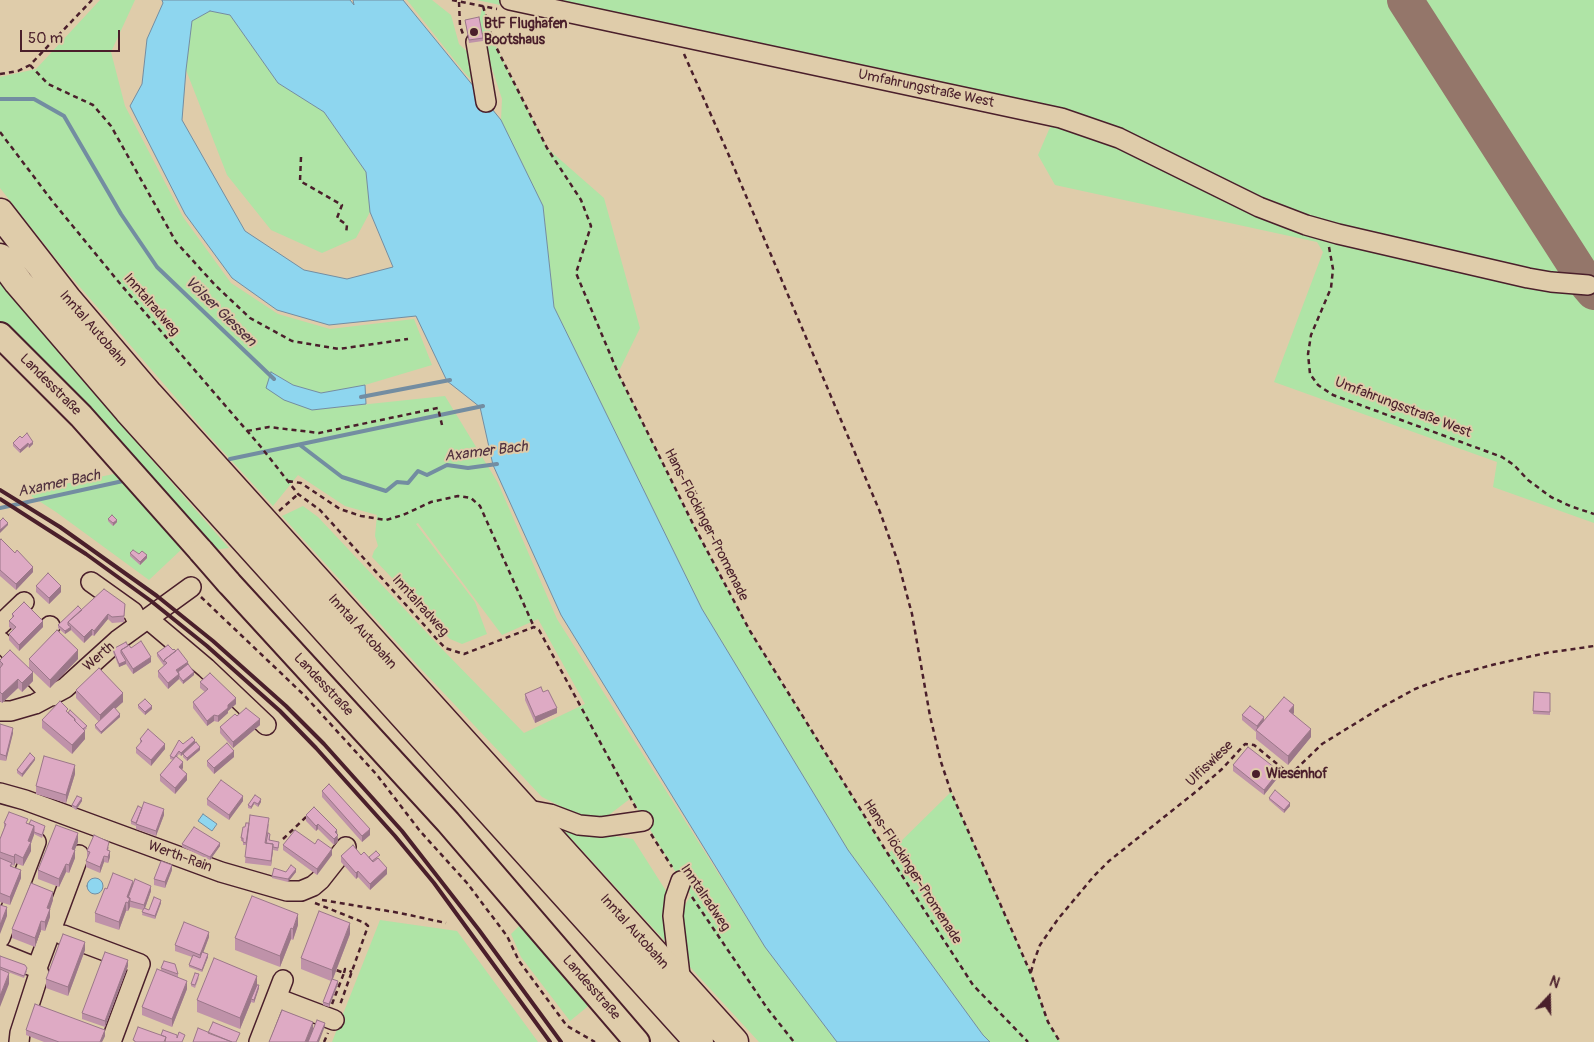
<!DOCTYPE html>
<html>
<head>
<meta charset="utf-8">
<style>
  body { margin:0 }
  #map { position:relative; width:1594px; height:1042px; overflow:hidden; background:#dfccaa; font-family:Pangolin,sans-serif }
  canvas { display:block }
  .north { position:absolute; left:1524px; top:972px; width:50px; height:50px; -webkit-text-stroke:4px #dfccaa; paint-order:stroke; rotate:21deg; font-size:14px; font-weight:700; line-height:20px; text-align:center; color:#4a1f2b }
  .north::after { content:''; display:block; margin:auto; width:18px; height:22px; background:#4a1f2b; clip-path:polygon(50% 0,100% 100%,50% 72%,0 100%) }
  .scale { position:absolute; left:20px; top:30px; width:100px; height:22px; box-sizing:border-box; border:2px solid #4a1f2b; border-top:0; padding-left:6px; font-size:15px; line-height:18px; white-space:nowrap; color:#4a1f2b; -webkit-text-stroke:4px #dfccaa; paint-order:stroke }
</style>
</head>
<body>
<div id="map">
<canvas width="1594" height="1042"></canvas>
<div class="north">N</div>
<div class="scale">50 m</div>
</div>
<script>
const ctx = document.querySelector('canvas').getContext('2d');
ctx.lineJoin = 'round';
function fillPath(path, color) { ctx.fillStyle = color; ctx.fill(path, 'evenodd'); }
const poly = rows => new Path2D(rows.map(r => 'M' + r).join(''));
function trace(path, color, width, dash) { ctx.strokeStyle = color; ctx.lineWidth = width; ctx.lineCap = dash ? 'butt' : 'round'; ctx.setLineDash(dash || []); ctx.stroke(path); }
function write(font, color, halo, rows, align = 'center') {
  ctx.font = font + ' Pangolin,sans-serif'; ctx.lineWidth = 4; ctx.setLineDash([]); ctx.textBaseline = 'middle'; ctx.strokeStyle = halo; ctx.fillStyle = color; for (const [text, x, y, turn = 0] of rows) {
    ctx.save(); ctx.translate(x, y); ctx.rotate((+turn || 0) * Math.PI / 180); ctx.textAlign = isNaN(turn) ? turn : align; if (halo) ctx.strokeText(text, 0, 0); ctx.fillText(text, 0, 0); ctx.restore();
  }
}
fillPath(poly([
  [100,0,135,0,111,52,125,106,183,217,231,283,278,314,330,329,414,319,432,365,365,385,321,393,293,385,272,372,312,410,445,396,498,483,557,619,765,947,837,1042,759,1042,690,967,682,910,691,895,681,881,631,798,605,818,578,815,542,797,420,668,282,516,303,506,318,517,444,651,524,733,585,704,538,619,502,635,418,523,416,524,475,602,487,634,462,644,450,639,372,557,374,551,378,546,375,536,377,515,345,506,298,475,273,506,208,435,60,264,0,188,0,77,36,69],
  [407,0,432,0,451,15,459,44,475,59,474,83,464,72],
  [477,0,1594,0,1594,523,1493,487,1497,462,1274,382,1323,252,1317,242,1055,185,1038,155,1051,125],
  [483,6,493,41,547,148,604,198,640,328,618,373,695,528,750,631,888,854,951,792,1031,974,1048,1022,1060,1042,990,1042,983,1035,848,850,702,609,554,307,543,206,501,120,502,99,483,41,479,20],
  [210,11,230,15,278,83,324,112,366,172,370,212,356,238,322,253,271,230,227,175,186,70,192,21],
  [0,281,21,308,95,395,229,548,212,550,0,326],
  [114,474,184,547,149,580,56,512,25,492],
  [557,823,580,831,633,839,668,894,673,950],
  [380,920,457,931,538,1042,332,1042],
  [522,923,592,1003,570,1021,521,957,511,934]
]), '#afe4a6');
const water = poly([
  [162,0,350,0,354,5,353,0,403,0,501,120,543,206,554,307,702,609,848,850,983,1035,990,1042,837,1042,765,947,561,615,493,465,480,407,447,381,416,316,329,325,277,310,232,278,185,214,130,106,142,84,147,39,163,3,162,0],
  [210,11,230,15,278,83,324,112,366,172,370,212,393,267,347,279,304,270,245,231,182,120,186,70,192,21,210,11],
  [271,372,293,385,321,393,365,385,366,404,312,410,284,400,266,388,271,372],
  [203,814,217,824,212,831,198,821,203,814],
  '87 886a8 8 0 1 1 16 0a8 8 0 1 1-16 0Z'
]);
fillPath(water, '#8ed6ef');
trace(water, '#738da1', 1);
trace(poly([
  [0,99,34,99,64,116,121,214,157,267,274,379],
  [361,397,450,380],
  [300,445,342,477,386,491,397,482,408,483,418,471,427,475,447,465,468,468,497,464],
  [230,459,483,406],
  [0,508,123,481]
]), '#738da1', 4);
trace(poly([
  [1405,0,1588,285,1594,292]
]), '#94766a', 36);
const minor = poly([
  [510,0,1061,118,1119,138,1259,207,1306,225,1338,234,1528,278,1551,282,1588,285],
  [476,42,486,102],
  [91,582,133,612,139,625],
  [148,619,206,668,266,725],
  [0,625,24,602],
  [50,626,18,659,52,696],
  [0,641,18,659],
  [0,711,11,711,35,704,65,688,118,640,191,587],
  [0,793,25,800,221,872,287,891,301,891,313,886,320,880,346,847],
  [523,809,550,814,579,825,601,827,643,821],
  [681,881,675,898,673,916,681,984],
  [63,935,140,964,111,1042],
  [0,938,36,842],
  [0,953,37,968],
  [276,998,334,1020],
  [19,1042,20,1033,39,974,37,968,79,855],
  [259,1042,283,980]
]);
const major = poly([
  [0,335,81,416,201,551],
  [228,582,448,822,637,1042]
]);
const highway = poly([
  [0,213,67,299,149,395,734,1042],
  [0,258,18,282,128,410,699,1042]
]);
trace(minor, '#4a1f2b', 22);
trace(major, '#4a1f2b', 28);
trace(highway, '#4a1f2b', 31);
trace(poly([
  [452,0,497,9],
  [459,2,460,26,463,34],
  [483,6,493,41,547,148,581,200,591,226,576,273,618,373,695,528,750,631,888,854,973,985,1028,1042],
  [684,54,727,151,880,512,898,562,912,614,930,716,941,762,951,792,1031,974,1048,1022,1060,1042],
  [30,65,48,84,93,105,111,126,176,242,215,285,250,318,292,341,339,349,408,339],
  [0,74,18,71,30,65,92,0],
  [0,132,53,202,122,286,261,447,298,494,320,510,445,648,464,654,534,627,539,630,636,808],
  [301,157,300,181,342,205,337,218,347,225,346,234],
  [1329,247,1333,269,1331,288,1311,335,1308,354,1310,374,1318,385,1333,395,1502,457,1514,465,1528,480,1551,497,1570,506,1594,514],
  [247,431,269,427,319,433,438,408,442,425],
  [288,481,301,483,340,509,361,516,386,520,403,515,431,502,458,496,471,498,480,506,534,627],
  [279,511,297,495],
  [201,597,304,695,377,775,420,831,467,883,507,936,519,961,567,1026,595,1042],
  [651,834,672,867],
  [283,839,307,816],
  [692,897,767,1008,794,1042],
  [322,900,400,913,446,923],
  [315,903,365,923,368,926,340,1005],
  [1031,972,1034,961,1040,945,1058,919,1094,876,1109,861,1198,790,1222,769,1245,744,1254,745,1287,772,1293,772,1322,744,1382,707,1415,689,1447,677,1496,664,1546,653,1594,646],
  [344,973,345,969,352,972],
  [332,1004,344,973,336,970],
  [324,1042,328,1033]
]), '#4a1f2b', 2.5, [5, 4]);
trace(minor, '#dfccaa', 19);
trace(major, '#dfccaa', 24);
trace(highway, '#dfccaa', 28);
trace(poly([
  [0,490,60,527,157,596,213,641,286,706,324,744,402,831,479,930,561,1042],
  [0,499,86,554,151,601,207,646,280,711,316,748,395,836,434,883,550,1042]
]), '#4a1f2b', 4);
const majorBridge = poly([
  [201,551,228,582]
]);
trace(majorBridge, '#4a1f2b', 28, []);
trace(majorBridge, '#dfccaa', 24);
fillPath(poly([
  [465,20,483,38,483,41,469,43],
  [22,438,33,444,29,448,28,446,20,453,13,446,13,443],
  [108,519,117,522,113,526,108,521],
  [0,540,33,572,16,590,0,576],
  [130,553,139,554,147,558,140,565,130,556],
  [36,586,61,592,49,604,36,592],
  [125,604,124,622,112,623,108,619,94,636,92,635,84,643,71,630,65,634,58,628,58,625,82,610],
  [12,614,43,627,19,651,9,640,9,634,13,630,9,627,9,621,12,619],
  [128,646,151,662,133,674,126,664,119,667,113,652,113,649],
  [173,650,188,664,194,675,183,684,179,679,168,689,158,677,158,671,164,666,157,656,157,653],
  [29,659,78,659,50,688,29,668],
  [0,660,33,681,22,692,18,688,2,703,0,701],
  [200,682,236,704,228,711,228,713,218,722,214,721,207,726,193,708,193,702,205,692,200,688],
  [76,690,123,702,115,708,120,717,101,734,95,728,95,725,99,722,76,698],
  [543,692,557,713,535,723,525,700,525,694],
  [1534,692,1550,693,1550,715,1533,714],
  [138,705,152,709,145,715,138,708],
  [68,712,87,728,85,730,85,739,72,754,42,728,42,720],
  [1294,713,1293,714,1311,737,1288,765,1256,739,1256,732,1242,720,1242,715,1264,721],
  [237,716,260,725,233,748,220,733,220,727],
  [0,724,13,733,6,761,0,760],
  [140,739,165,749,151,766,136,753,136,748,140,744],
  [195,743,181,756,179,754,177,757,183,768,182,769,187,780,175,794,160,781,160,775,173,760,170,759,170,756,183,744],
  [200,750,187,761,183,757,183,754],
  [234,757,214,774,207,766,207,761],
  [35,760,22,777,17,773,17,770],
  [1233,765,1279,776,1264,795,1233,771],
  [75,774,66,803,36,794,36,786],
  [322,791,370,835,362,842,322,797],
  [255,795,261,802,258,807,254,804,251,809,248,808,248,805],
  [1269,798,1290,806,1284,813,1269,800],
  [207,799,243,801,229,820,207,805],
  [82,801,76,810,72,807,72,805],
  [164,815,156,836,136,829,136,826,131,824,131,821],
  [306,815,337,834,338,841,334,845,318,829,316,831,306,821],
  [4,823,28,823,45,829,42,838,34,834,31,843,31,851,23,866,15,863,14,866,12,865,12,866,21,878,10,905,0,902,0,839,4,828],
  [269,824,268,833,270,836,270,840,279,845,278,851,273,850,271,866,245,863,247,837,246,845,243,845,243,841,241,841,241,838,245,827],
  [78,842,74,850,75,858,69,873,66,872,59,887,38,879,38,870],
  [182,844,220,846,210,860,182,847],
  [315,844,332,855,317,875,283,850,283,845],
  [109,847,108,851,110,857,108,863,104,862,100,873,86,867,86,861,88,857,87,857,87,851],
  [361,855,369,857,380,858,378,859,387,874,370,890,358,877,356,879,341,862,341,856],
  [172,870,165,888,154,885,154,879],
  [286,872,296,872,288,882,272,878,272,876],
  [133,884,151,891,145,908,149,910,161,903,155,919,142,915,143,910,130,907,128,911,126,911,119,930,95,922,95,913,107,889],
  [53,900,50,909,50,917,45,931,41,930,35,947,12,938,12,929],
  [298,925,293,940,291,939,280,967,235,950,235,938],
  [350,934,333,979,338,984,329,1007,323,1005,323,1002,331,981,301,969,301,958],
  [209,937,203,953,208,957,202,972,189,967,189,965,192,957,175,951,175,945],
  [85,950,68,996,46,988,46,979],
  [0,956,27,971,24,978,0,969],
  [128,966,105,1027,82,1019,82,1013],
  [161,968,178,974,178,977,187,989,172,1027,142,1015,142,1007,161,970],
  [199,977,195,988,191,986,191,984],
  [257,985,259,988,254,1003,251,1002,240,1029,197,1012,197,1000],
  [26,1030,105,1036,102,1042,44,1042,26,1035]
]), '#bf92a9');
fillPath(poly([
  [33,442,33,444,29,448,29,445],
  [28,443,28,446,20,453,20,450],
  [117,520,117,522,113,526,113,523],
  [8,523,8,525,0,533,0,530],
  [147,555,147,558,140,565,140,562],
  [33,567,33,572,16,590,16,584],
  [61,586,61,592,49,604,49,598],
  [108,614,108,619,94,636,94,631],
  [43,621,43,627,19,651,19,645],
  [71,627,71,630,65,634,65,631],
  [92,629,92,635,84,643,84,637],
  [78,650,78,659,50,688,50,680],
  [151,657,151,662,133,674,133,669],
  [126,661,126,664,119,667,119,664],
  [188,662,188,667,178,675,176,670],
  [33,672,33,681,22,692,22,683],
  [194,672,194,675,183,684,183,681],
  [179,674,179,679,168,689,168,683],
  [18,679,18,688,2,703,2,694],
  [123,693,123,702,100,723,100,715],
  [236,698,236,704,228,711,228,705],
  [1294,705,1294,713,1289,719,1289,711],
  [152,706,152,709,145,715,145,712],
  [228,708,228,713,218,722,218,716],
  [557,708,557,713,535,723,535,717],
  [120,714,120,717,101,734,101,732],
  [214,715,214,721,207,726,207,721],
  [1264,717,1264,723,1257,732,1257,726],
  [260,719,260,725,233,748,233,742],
  [13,728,13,733,6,761,6,756],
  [1311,729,1311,737,1288,765,1288,756],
  [85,731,85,739,72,754,72,745],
  [195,740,195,743,181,756,181,753],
  [165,744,165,749,151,766,151,760],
  [200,747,200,750,187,761,187,758],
  [234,751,234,757,214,774,214,768],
  [35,758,35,760,22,777,22,774],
  [183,762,183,768,179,773,179,767],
  [75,765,75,774,66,803,66,795],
  [1279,771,1279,776,1264,795,1264,790],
  [187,774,187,780,175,794,175,788],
  [243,796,243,801,229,820,229,815],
  [82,798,82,801,76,810,76,807],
  [261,799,261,802,258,807,258,804],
  [254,802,254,804,251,809,251,807],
  [1290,803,1290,806,1284,813,1284,810],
  [164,809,164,815,156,836,156,831],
  [318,824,318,829,316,831,316,826],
  [34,826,34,835,31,843,31,851,23,866,23,858,28,841],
  [370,829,370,835,362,842,362,836],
  [337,830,338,841,334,845,334,839,335,832],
  [78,833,78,842,72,857,72,849],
  [220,843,220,846,210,860,210,857],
  [273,844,273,850,271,866,271,861],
  [332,849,332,855,317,875,317,869],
  [75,850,75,858,69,873,69,865],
  [110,851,110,857,108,863,108,857],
  [15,854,15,863,14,866,14,857],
  [104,856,104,862,100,873,100,867],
  [66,864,66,872,59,887,59,879],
  [172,865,172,870,165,888,165,882],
  [387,868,387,874,370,890,370,884],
  [296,869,296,872,288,882,288,879],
  [21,870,21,878,10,905,10,897],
  [358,871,358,877,356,879,356,873],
  [133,881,133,890,130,898,130,907,128,911,128,903,127,897],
  [151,886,151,891,144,911,144,905],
  [53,892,53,900,50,909,50,917,45,931,45,922,47,908],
  [161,900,161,903,155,919,155,916],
  [126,902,126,911,119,930,119,922],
  [7,907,7,916,0,934,0,925],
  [298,914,298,925,293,940,293,929],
  [41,921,41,930,35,947,35,938],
  [350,923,350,934,332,981,332,970],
  [291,928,291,939,280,967,280,956],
  [209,932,209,937,200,961,200,955],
  [85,942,85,950,68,996,68,987],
  [208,954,208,957,202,972,202,970],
  [128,960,128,966,105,1027,105,1021],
  [9,973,9,984,0,1007,0,996],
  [257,976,257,987,251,999,251,1002,240,1029,240,1018],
  [187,981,187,989,172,1027,172,1019],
  [338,981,338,984,329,1007,329,1004],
  [259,985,259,988,254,1003,254,1000],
  [313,1022,313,1033,309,1042,305,1042],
  [325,1023,325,1026,319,1042,317,1042],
  [105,1030,105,1036,102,1042,100,1042]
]), '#9b7789');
const building = poly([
  [479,17,483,38,469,40,465,20,479,17],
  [27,433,33,442,29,445,28,443,20,450,13,443,20,436,22,438,27,433],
  [112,515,117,520,113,523,108,519,112,515],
  [3,518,8,523,0,530,0,521,3,518],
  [1,539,15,553,17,550,33,567,16,584,0,570,0,540,1,539],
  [133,550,139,554,142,551,147,555,140,562,130,553,133,550],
  [48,573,61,586,49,598,36,586,48,573],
  [104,589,125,604,124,616,112,617,108,614,94,631,92,629,84,637,68,622,104,589],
  [24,602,43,621,19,645,9,634,16,627,9,621,14,616,12,614,24,602],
  [78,606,82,610,68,622,68,625,71,627,65,631,58,625,78,606],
  [57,630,78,650,50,680,29,659,57,630],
  [141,641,151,657,133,669,121,650,129,645,131,648,141,641],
  [126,642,128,646,121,650,121,653,126,661,119,664,113,649,126,642],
  [168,645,173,650,174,649,176,651,164,660,164,662,157,653,168,645],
  [178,649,188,662,176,670,179,674,168,683,158,671,167,663,164,660,178,649],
  [10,650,33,672,22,683,18,679,2,694,0,692,0,668,3,664,0,661,0,660,10,650],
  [188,664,194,672,183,681,179,676,179,674,178,672,188,664],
  [99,668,123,693,100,715,76,690,99,668],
  [210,673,236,698,228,705,228,708,218,716,214,715,207,721,193,702,208,689,200,682,210,673],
  [541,687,543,692,548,690,557,708,535,717,525,694,541,687],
  [1534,692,1550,693,1550,712,1533,711,1534,692],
  [1284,697,1294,705,1289,711,1311,729,1288,756,1256,730,1284,697],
  [145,699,152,706,145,712,138,705,145,699],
  [60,701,68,709,66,711,75,719,74,720,85,731,72,745,42,720,60,701],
  [1250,706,1264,717,1257,726,1242,715,1250,706],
  [114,707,120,714,101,732,95,725,114,707],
  [246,708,260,719,233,742,220,727,235,714,237,716,246,708],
  [70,710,87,726,83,729,75,721,75,719,68,713,70,710],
  [0,724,13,728,6,756,0,754,0,724],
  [148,729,165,744,151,760,136,748,142,741,140,739,148,729],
  [192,737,195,740,181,753,179,751,174,758,170,756,179,740,183,744,192,737],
  [196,742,200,747,187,758,183,754,196,742],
  [227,743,234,751,214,768,207,761,227,743],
  [1248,747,1279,771,1264,790,1233,765,1248,747],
  [30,753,35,758,22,774,17,770,30,753],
  [44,756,75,765,66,795,36,786,44,756],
  [176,756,183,762,179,767,187,774,175,788,160,775,176,756],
  [221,780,243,796,229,815,207,799,221,780],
  [329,784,370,829,362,836,322,791,329,784],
  [1275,790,1290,803,1284,810,1269,798,1275,790],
  [255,795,261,799,258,804,254,802,251,807,248,805,255,795],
  [77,796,82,798,76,807,72,805,77,796],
  [144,802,164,809,156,831,136,824,144,802],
  [138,806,142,808,136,823,131,821,138,806],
  [314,807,337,830,335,832,338,835,334,839,318,824,316,826,306,815,314,807],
  [9,812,28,819,26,823,34,826,28,841,31,842,23,858,15,854,14,857,0,852,0,839,6,824,4,823,9,812],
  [250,815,269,818,265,843,273,844,271,861,245,857,250,815],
  [31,820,45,826,42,835,34,832,34,826,29,824,31,820],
  [246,823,249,823,246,843,243,842,243,838,241,838,243,827,245,827,246,823],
  [56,825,78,833,72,849,75,850,69,865,66,864,59,879,38,870,56,825],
  [194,827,220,843,210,857,182,844,194,827],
  [295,830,315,844,318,839,332,849,317,869,283,845,295,830],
  [268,833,270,834,269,840,279,842,278,848,273,847,273,844,266,843,268,833],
  [94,835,109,842,107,850,110,851,108,857,104,856,100,867,86,861,90,852,87,851,94,835],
  [353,845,361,855,364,852,373,862,378,858,387,868,370,884,358,871,356,873,341,856,353,845],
  [376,851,380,855,372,861,369,857,376,851],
  [0,858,12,863,10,866,21,870,10,897,0,893,0,858],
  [161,861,172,865,165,882,154,879,161,861],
  [291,865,296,869,288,879,272,876,274,868,286,872,291,865],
  [113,873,133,881,127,897,130,898,128,903,126,902,119,922,95,913,105,888,107,889,113,873],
  [135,879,151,886,144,905,130,901,130,898,128,898,135,879],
  [31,883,53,892,47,908,50,909,45,922,41,921,35,938,12,929,31,883],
  [252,896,298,914,293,929,291,928,280,956,235,938,252,896],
  [154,897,161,900,155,916,142,912,144,908,149,910,154,897],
  [0,905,7,907,0,925,0,905],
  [319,911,350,923,332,970,301,958,319,911],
  [184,922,209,932,200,955,175,945,184,922],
  [63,934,85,942,68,987,46,979,63,934],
  [105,952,128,960,105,1021,82,1013,105,952],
  [202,952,208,954,202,970,189,965,193,955,200,958,202,952],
  [0,956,25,965,27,968,24,976,0,967,0,956],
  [214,958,257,976,240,1018,197,1000,214,958],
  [164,961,175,964,178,974,161,968,164,961],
  [0,969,9,973,0,996,0,969],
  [157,969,187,981,172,1019,142,1007,157,969],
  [195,973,199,974,195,985,191,984,195,973],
  [332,979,338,981,329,1004,323,1002,332,979],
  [257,985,259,985,254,1000,251,999,257,985],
  [35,1004,105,1030,100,1042,59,1042,26,1030,35,1004],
  [282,1010,313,1022,305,1042,269,1042,282,1010],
  [317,1020,325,1023,317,1042,308,1042,317,1020],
  [213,1022,240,1033,236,1042,232,1042,208,1033,213,1022],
  [138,1027,166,1037,164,1042,135,1042,135,1041,133,1040,138,1027],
  [198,1028,232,1042,193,1042,198,1028],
  [163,1030,177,1035,177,1038,179,1032,185,1035,182,1042,165,1042,166,1037,161,1035,163,1030]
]);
fillPath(building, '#deaac4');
trace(building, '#9b7789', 1);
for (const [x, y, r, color] of [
  [474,32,5,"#4a1f2b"],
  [1256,774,5,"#4a1f2b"]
]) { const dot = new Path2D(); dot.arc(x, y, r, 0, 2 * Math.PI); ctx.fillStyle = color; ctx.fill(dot); trace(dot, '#dfccaa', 2); }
write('bold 14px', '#4a1f2b', '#dfccaa', [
  ["BtF Flughafen",484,24],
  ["Bootshaus",484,40],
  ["Wiesenhof",1266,774]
], 'left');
write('14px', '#4a1f2b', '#dfccaa', [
  ["Umfahrungstraße West",926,89,12],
  ["Inntalradweg",151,305,49],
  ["Inntal Autobahn",93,329,49],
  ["Landesstraße",50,385,45],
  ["Umfahrungsstraße West",1403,408,21],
  ["Hans-Flöckinger-Promenade",706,525,63],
  ["Inntalradweg",420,606,48],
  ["Inntal Autobahn",362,632,48],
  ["Werth",99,657,-41],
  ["Landesstraße",323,685,47],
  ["Ulfiswiese",1210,764,-44],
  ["Werth-Rain",180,857,20],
  ["Hans-Flöckinger-Promenade",912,872,57],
  ["Inntalradweg",705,898,56],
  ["Inntal Autobahn",634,932,48],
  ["Landesstraße",591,988,49]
]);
write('italic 15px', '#51313f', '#dfccaa', [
  ["Völser Giessen",220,312,44],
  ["Axamer Bach",486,452,-7],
  ["Axamer Bach",59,484,-12]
]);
</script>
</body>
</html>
